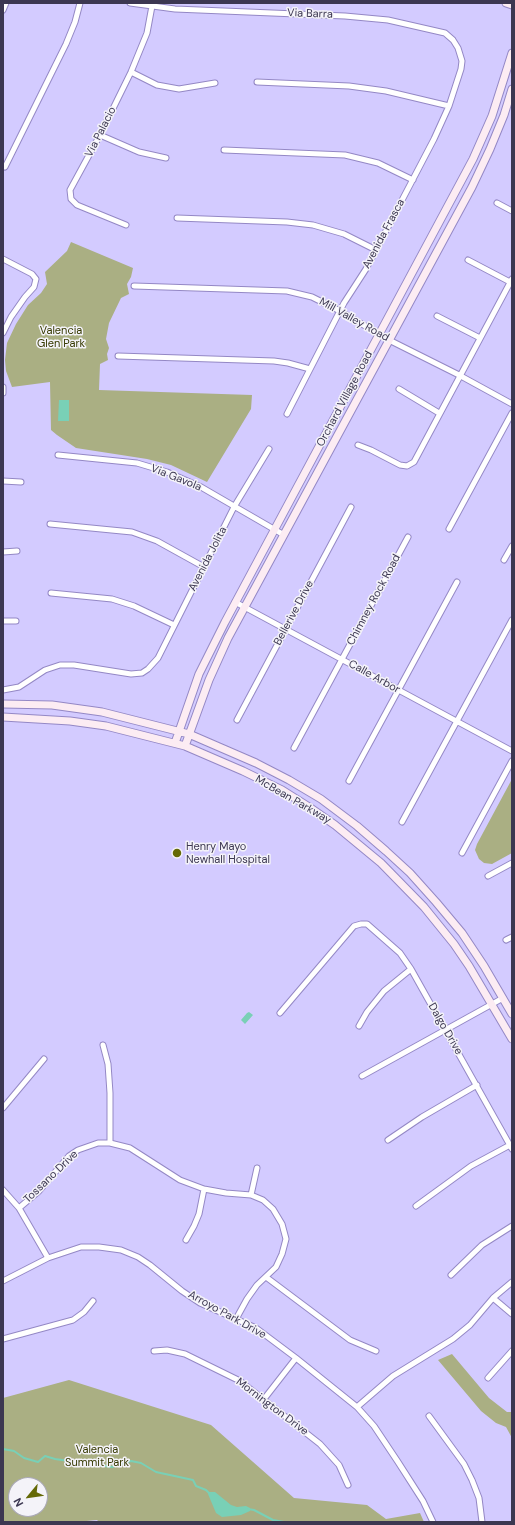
<!DOCTYPE html>
<html>
<head>
<meta charset="utf-8">
<style>
  body { margin:0 }
  #map { position:relative; width:515px; height:1525px; overflow:hidden; background:#d3cbff; font-family:"DM Sans",sans-serif }
  canvas { display:block }
  .frame { position:absolute; inset:0; border:4px solid #3c3751; pointer-events:none }
  .north { position:absolute; left:8px; top:1477px; width:40px; height:40px; box-sizing:border-box; background:#f4f3f9; border:1px solid #aaa8b6; border-radius:50%; rotate:241deg; font-size:11px; font-weight:700; line-height:16px; text-align:center; color:#3c3751 }
  .north::after { content:''; display:block; margin:auto; width:14px; height:18px; background:#656907; clip-path:polygon(50% 0,100% 100%,50% 72%,0 100%) }
</style>
</head>
<body>
<div id="map">
<canvas width="515" height="1525"></canvas>
<div class="frame"></div>
<div class="north">N</div>
</div>
<script>
const ctx = document.querySelector('canvas').getContext('2d');
ctx.lineJoin = 'round';
function fillPath(path, color) { ctx.fillStyle = color; ctx.fill(path, 'evenodd'); }
const poly = rows => new Path2D(rows.map(r => 'M' + r).join(''));
function trace(path, color, width, dash) { ctx.strokeStyle = color; ctx.lineWidth = width; ctx.lineCap = dash ? 'butt' : 'round'; ctx.setLineDash(dash || []); ctx.stroke(path); }
function write(font, color, halo, rows, align = 'center') {
  ctx.font = font + ' "DM Sans",sans-serif'; ctx.lineWidth = 3; ctx.setLineDash([]); ctx.textBaseline = 'middle'; ctx.strokeStyle = halo; ctx.fillStyle = color; for (const [text, x, y, turn = 0] of rows) {
    ctx.save(); ctx.translate(x, y); ctx.rotate((+turn || 0) * Math.PI / 180); ctx.textAlign = isNaN(turn) ? turn : align; if (halo) ctx.strokeText(text, 0, 0); ctx.fillText(text, 0, 0); ctx.restore();
  }
}
fillPath(poly([
  [71,242,133,268,131,277,127,284,129,294,121,298,109,323,106,339,109,348,107,354,108,360,100,364,99,390,252,395,251,409,207,482,171,465,147,459,76,448,57,435,51,430,50,382,12,387,6,371,5,360,7,343,16,324,28,305,41,293,47,284,45,272,67,251],
  [512,779,512,853,492,864,484,863,479,859,475,850,477,844],
  [452,1354,489,1398,507,1412,512,1412,512,1438,506,1427,496,1423,481,1411,438,1360],
  [69,1380,211,1425,294,1498,367,1505,386,1519,420,1513,424,1522,99,1522,97,1520,76,1522,3,1522,3,1398],
  [16,1485,40,1485,40,1509,16,1509]
]), '#aaaf83');
fillPath(poly([
  [59,400,69,400,69,421,58,421],
  [249,1012,253,1015,245,1024,241,1020,247,1013],
  [208,1492,215,1492,231,1505,237,1507,246,1506,250,1508,250,1511,241,1515,222,1517,216,1513,208,1494]
]), '#79d0b6');
trace(poly([
  [3,1449,14,1451,24,1458,38,1462,45,1456,55,1459,112,1467,131,1461,141,1463,156,1472,193,1480,196,1486,206,1490,210,1494],
  [248,1509,254,1510,273,1520,284,1522]
]), '#79d0b6', 2);
const street = poly([
  [130,3,175,9,345,16,388,20,445,33,453,40,458,48,462,61,461,69,449,106,434,139,366,269,344,303,287,414],
  [3,10,6,3],
  [131,72,157,85,179,89,215,83],
  [257,82,349,86,386,91,449,106],
  [100,135,139,152,166,158],
  [224,150,345,155,378,163,413,180],
  [5,167,66,44,75,22,80,3],
  [497,203,512,211],
  [177,218,287,222,313,225,344,234,376,250],
  [126,225,77,205,71,199,70,190,100,135,131,72,147,33,152,6],
  [3,259,32,274,36,279,34,287,25,297,11,317,3,333],
  [468,260,510,282],
  [134,286,287,291,312,297,340,311,389,340,459,375,512,404],
  [437,316,480,338],
  [118,356,274,361,288,363,310,369],
  [3,387,3,393],
  [399,389,439,413],
  [358,445,371,450,400,465,407,466,414,462,512,279],
  [58,455,137,463,167,472,201,487,284,535],
  [3,481,21,482],
  [50,524,132,532,157,541,204,567],
  [449,529,512,413],
  [3,552,17,551],
  [504,560,512,546],
  [51,593,112,599,134,606,174,625],
  [235,602,512,751],
  [3,621,16,621],
  [3,690,19,687,45,670,60,665,74,665,131,674,142,673,148,669,158,658,234,507,269,449],
  [237,720,351,507],
  [294,748,408,537],
  [349,781,457,582],
  [402,822,512,620],
  [462,853,512,761],
  [488,876,512,863],
  [506,940,512,937],
  [280,1013,354,926,361,924,367,924,400,953,411,969,512,1149],
  [359,1026,367,1012,384,991,411,969],
  [103,1045,108,1064,110,1093,110,1143],
  [362,1076,503,998],
  [3,1108,44,1059],
  [388,1140,422,1117,477,1085],
  [3,1190,19,1208,48,1258],
  [251,1195,257,1168],
  [416,1206,471,1166,510,1145],
  [19,1208,39,1191,69,1156,78,1150,98,1143,110,1143,130,1148,180,1180,204,1189,226,1193,251,1195,263,1200,273,1209,282,1224,286,1239,282,1254,276,1267,257,1285,247,1299,236,1319],
  [186,1240,194,1226,199,1214,204,1189],
  [451,1275,482,1245,512,1226],
  [266,1277,350,1340,376,1351],
  [3,1281,48,1258,81,1247,99,1247,121,1250,138,1257,150,1265,182,1291,200,1303,256,1328,296,1358,357,1407,374,1426,398,1462,423,1501,433,1522],
  [493,1298,512,1314],
  [3,1339,73,1320,84,1312,93,1301],
  [154,1351,167,1350,185,1354,240,1381,320,1444,339,1465,348,1485],
  [488,1378,512,1351],
  [264,1399,296,1358],
  [357,1407,393,1376,453,1339,470,1325,493,1298,512,1282],
  [429,1416,464,1464,472,1480,479,1498,482,1522]
]);
const secondary = poly([
  [506,3,512,5],
  [3,704,52,705,102,712,189,734,256,763,289,780,321,799,357,826,386,851,410,873,436,902,462,933,484,966,512,1014],
  [3,717,70,721,106,726,185,746,243,771,282,790,309,807,335,825,381,863,424,907,454,944,469,966,512,1039],
  [175,743,199,674,225,622,473,159,492,116,512,53],
  [185,746,209,680,228,638,472,187,490,149,504,115,512,89]
]);
trace(street, '#9488c5', 7);
trace(secondary, '#9488c5', 9);
trace(street, '#fff', 5);
trace(secondary, '#fcecf3', 7);
for (const [x, y, r, color] of [
  [177,853,5,"#656907"]
]) { const dot = new Path2D(); dot.arc(x, y, r, 0, 2 * Math.PI); ctx.fillStyle = color; ctx.fill(dot); trace(dot, '#f4f3f9', 1.5); }
write('11px', '#3c3751', '#f4f3f9', [
  ["Via Barra",310,14,2],
  ["Via Palacio",101,132,-63],
  ["Avenida Frasca",384,234,-62],
  ["Mill Valley Road",354,320,29],
  ["Orchard Village Road",345,399,-62],
  ["Via Gavola",176,478,22],
  ["Avenida Jolita",208,559,-63],
  ["Chimney Rock Road",374,600,-62],
  ["Bellerive Drive",294,613,-62],
  ["Calle Arbor",374,677,29],
  ["McBean Parkway",293,800,30],
  ["Dalgo Drive",445,1029,60],
  ["Tossano Drive",51,1177,-44],
  ["Arroyo Park Drive",227,1315,29],
  ["Mornington Drive",272,1407,37]
]);
write('11px', '#363900', '#f4f3f9', [
  ["Valencia",61,331],
  ["Glen Park",61,344],
  ["Valencia",97,1450],
  ["Summit Park",97,1463]
]);
write('11px', '#3c3751', '#f4f3f9', [
  ["Henry Mayo",186,847],
  ["Newhall Hospital",186,860]
], 'left');
</script>
</body>
</html>
